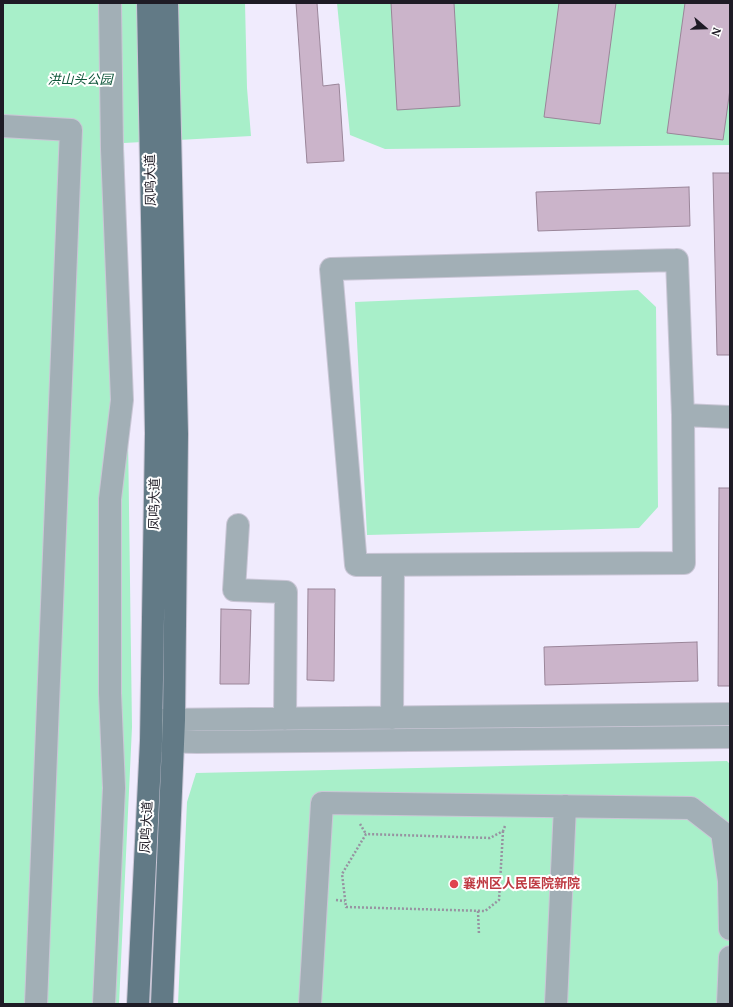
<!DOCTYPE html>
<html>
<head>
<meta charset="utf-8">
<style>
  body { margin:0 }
  #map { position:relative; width:733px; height:1007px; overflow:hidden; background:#f0ebfd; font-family:"PT Serif",serif }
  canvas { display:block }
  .frame { position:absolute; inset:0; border:4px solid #1e1b25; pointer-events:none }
  .north { position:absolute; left:685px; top:8px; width:40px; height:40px; -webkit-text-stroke:3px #fff; paint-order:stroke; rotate:110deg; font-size:11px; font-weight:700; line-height:16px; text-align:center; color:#1e1b25 }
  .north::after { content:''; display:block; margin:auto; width:14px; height:18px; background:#1e1b25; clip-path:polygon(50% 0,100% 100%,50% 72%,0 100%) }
</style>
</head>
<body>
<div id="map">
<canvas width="733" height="1007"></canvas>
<div class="frame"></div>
<div class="north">N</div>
</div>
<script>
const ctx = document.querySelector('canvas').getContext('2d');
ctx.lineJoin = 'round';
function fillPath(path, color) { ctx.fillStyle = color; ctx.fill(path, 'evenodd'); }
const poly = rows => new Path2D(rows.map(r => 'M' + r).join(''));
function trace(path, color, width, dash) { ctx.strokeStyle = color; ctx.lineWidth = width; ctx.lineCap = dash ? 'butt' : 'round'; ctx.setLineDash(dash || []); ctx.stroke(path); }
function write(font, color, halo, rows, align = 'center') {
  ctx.font = font + ' "PT Serif","Noto Sans SC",serif'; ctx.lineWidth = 4; ctx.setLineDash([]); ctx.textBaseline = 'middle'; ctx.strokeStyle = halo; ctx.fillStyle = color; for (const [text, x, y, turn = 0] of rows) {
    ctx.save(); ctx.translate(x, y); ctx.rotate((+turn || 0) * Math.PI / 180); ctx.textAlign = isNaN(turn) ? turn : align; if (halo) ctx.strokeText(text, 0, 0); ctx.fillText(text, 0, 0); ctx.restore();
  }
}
fillPath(poly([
  [3,3,245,3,247,88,251,136,124,143,132,727,119,1004,3,1004],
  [337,3,730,3,730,145,385,149,350,135],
  [638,290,656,307,658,507,639,528,367,535,355,302],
  [727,761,730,764,730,1004,178,1004,187,802,196,773]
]), '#a8efc9');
const building = poly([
  [296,3,317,3,323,86,339,84,344,161,307,163,296,3],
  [391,3,454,3,460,106,397,110,391,3],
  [559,3,616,3,600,124,544,117,559,3],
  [685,3,730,3,730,89,723,140,667,133,685,3],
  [713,173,730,173,730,355,717,355,713,173],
  [689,187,690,226,538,231,536,192,689,187],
  [719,488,730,488,730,686,718,686,719,488],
  [308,589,335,589,334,681,307,680,308,589],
  [221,609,251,610,249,684,220,684,221,609],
  [697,642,698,681,545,685,544,647,697,642]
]);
fillPath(building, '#cbb4ca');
trace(building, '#9a8599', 1);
const minor = poly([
  [3,126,71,130,36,1004],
  [677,260,683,415,684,563,356,565,331,269,677,260],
  [683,415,730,417],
  [238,525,234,590,286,592,285,719],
  [392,718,393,565],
  [155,720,730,714],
  [154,741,197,742,730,737],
  [104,1004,114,788,110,693,110,499,122,400,112,149,110,3],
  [310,1004,322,803,691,808,722,832,729,881,730,929],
  [556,1004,565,806],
  [728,1004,730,957]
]);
const major = poly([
  [138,1004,151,741,156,433,148,3],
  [162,1004,174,720,177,434,167,3]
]);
trace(minor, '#cac6d6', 24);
trace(major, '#cac6d6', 24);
trace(poly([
  [360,824,366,834],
  [503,831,499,900,485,911,346,907,342,874,366,834,490,838,503,831,505,826],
  [336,900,345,901],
  [478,911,479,935]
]), '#9793a1', 2.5, [2, 2]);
trace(minor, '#a2afb6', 22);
trace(major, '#627a86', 22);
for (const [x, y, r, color] of [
  [454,884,5,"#e0444e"]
]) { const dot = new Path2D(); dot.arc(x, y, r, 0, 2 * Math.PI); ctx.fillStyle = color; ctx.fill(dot); trace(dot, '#fff', 1.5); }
write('italic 13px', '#0f563a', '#fff', [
  ["洪山头公园",80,80]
]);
write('13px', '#1e1b25', '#fff', [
  ["凤鸣大道",151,180,-91],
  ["凤鸣大道",155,504,-89],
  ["凤鸣大道",147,827,-87]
]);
write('bold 13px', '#be3a42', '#fff', [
  ["襄州区人民医院新院",463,884]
], 'left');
</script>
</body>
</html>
